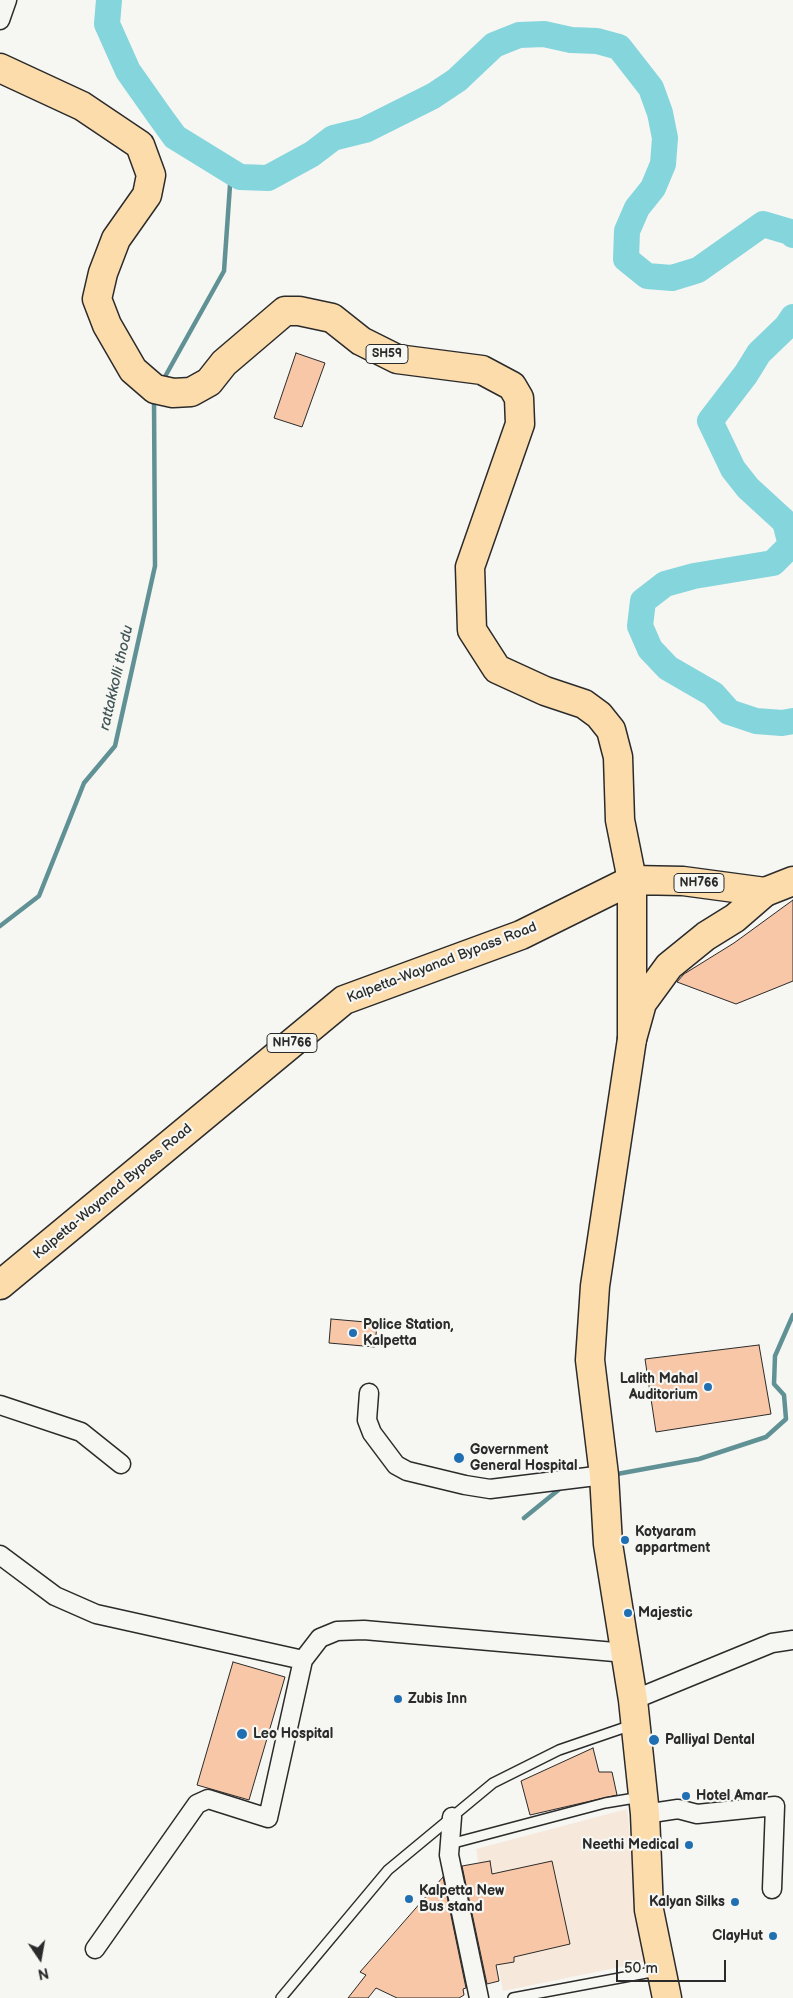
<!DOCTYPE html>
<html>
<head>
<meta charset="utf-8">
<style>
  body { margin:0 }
  #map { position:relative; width:793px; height:1998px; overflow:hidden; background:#f6f6f2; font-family:"Balsamiq Sans",sans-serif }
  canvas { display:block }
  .north { position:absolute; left:15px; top:1933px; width:50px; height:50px; -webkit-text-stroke:4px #f6f6f2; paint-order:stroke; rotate:168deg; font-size:14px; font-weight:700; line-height:20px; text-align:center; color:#2b2b2b }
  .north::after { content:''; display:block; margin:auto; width:18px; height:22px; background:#2b2b2b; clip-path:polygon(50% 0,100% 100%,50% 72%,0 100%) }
  .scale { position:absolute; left:616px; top:1960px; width:110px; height:22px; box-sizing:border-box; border:2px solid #2b2b2b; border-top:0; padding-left:6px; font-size:15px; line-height:18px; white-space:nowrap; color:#2b2b2b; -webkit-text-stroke:4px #f6f6f2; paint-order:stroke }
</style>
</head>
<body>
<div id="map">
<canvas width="793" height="1998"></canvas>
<div class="north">N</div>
<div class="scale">50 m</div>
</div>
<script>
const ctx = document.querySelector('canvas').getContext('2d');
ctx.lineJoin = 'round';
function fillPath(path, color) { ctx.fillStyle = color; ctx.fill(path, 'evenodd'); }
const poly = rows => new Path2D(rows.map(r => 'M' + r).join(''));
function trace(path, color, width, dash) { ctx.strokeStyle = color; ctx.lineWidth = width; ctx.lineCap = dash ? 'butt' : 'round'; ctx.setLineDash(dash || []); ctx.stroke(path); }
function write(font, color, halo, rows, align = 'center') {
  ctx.font = font + ' "Balsamiq Sans",sans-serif'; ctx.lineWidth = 4.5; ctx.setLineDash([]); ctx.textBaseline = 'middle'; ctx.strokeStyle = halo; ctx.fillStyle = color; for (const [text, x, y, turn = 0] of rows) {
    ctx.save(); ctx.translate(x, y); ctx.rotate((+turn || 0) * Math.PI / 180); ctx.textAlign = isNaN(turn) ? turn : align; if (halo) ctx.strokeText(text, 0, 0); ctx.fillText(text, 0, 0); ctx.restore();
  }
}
fillPath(poly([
  [627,1809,645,1962,503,1991,476,1849]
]), '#f7e8dc');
trace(poly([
  [162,382,224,271,231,171],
  [0,926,39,896,84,783,115,746,155,566,154,399],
  [617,1474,699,1459,766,1437,786,1419,784,1395,774,1384,775,1356,793,1315],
  [524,1518,562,1487]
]), '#609195', 4.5);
trace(poly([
  [109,0,107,24,128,71,159,115,175,137,240,177,268,178,312,154,333,138,365,130,433,96,457,80,494,45,519,35,544,34,571,40,597,41,619,47,651,88,660,113,665,138,663,164,653,188,637,208,627,231,626,259,647,276,672,278,698,270,763,224,790,232,793,235],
  [793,317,787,326,759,353,746,374,710,421,733,469,748,488,785,522,791,545,773,563,694,576,665,584,643,601,640,626,650,649,668,668,713,694,729,712,756,721,782,723,793,721]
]), '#84d5dc', 26);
const building = poly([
  [296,353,325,363,302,427,274,418,296,353],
  [793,900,793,981,736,1004,677,982,684,974,734,943,793,900],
  [331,1319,377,1323,375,1347,329,1343,331,1319],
  [759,1345,771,1414,656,1432,645,1359,759,1345],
  [233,1662,285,1677,249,1800,197,1785,233,1662],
  [593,1748,599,1772,612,1772,617,1795,530,1815,521,1781,593,1748],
  [490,1861,492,1874,552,1861,570,1944,514,1957,514,1962,496,1965,499,1981,487,1984,462,1866,490,1861],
  [443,1877,466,1988,463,1989,464,1995,459,1998,397,1998,376,1988,368,1998,348,1998,366,1975,360,1972,443,1877]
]);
fillPath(building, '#f8c7a7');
trace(building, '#2b2b2b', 1);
const service = poly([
  [450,1844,605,1803,641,1797],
  [281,1998,388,1870,493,1783,559,1750,632,1725],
  [513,1998,657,1971]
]);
const minor = poly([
  [0,20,7,0],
  [369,1393,367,1420,372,1433,396,1465,407,1471,465,1485,490,1489,604,1475],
  [0,1405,81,1432,121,1464],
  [0,1555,55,1596,96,1614,303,1660],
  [633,1700,772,1643,793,1640],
  [645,1814,678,1809,697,1814,775,1806,772,1889],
  [452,1817,449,1855,479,1998],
  [95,1949,197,1804,208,1799,268,1818,303,1660,320,1638,337,1631,364,1630,626,1653]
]);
const primary = poly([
  [0,68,82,106,140,145,151,175,147,195,116,239,103,273,97,299,107,325,133,370,155,389,173,393,191,392,209,382,224,363,285,311,299,311,332,318,361,341,397,359,482,370,512,386,519,398,520,424,470,567,472,630,497,669,545,691,584,704,599,715,611,730,618,757,620,820,632,880],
  [667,1998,649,1910,645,1814,633,1700,608,1544,604,1475,590,1360,595,1286,632,1039,642,1003,669,966,706,936,735,918,765,892]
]);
const trunk = poly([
  [632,880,632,1039],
  [0,1285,344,1000,521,935,632,880,683,881,765,892,793,881]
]);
trace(service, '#2b2b2b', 12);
trace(minor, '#2b2b2b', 21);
trace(primary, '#2b2b2b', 31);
trace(trunk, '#2b2b2b', 31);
trace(service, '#f6f6f2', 9);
trace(minor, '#f6f6f2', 18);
trace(primary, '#fddcac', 28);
trace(trunk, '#fddcac', 28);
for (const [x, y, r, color] of [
  [353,1333,5,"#1f6fb2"],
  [708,1387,5,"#1f6fb2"],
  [459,1458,6,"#1f6fb2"],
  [625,1540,5,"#1f6fb2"],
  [628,1613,5,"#1f6fb2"],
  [398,1699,5,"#1f6fb2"],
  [242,1734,6,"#1f6fb2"],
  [654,1740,6,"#1f6fb2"],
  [686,1796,5,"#1f6fb2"],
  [689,1845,5,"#1f6fb2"],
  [409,1899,5,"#1f6fb2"],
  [735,1902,5,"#1f6fb2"],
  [773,1936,5,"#1f6fb2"]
]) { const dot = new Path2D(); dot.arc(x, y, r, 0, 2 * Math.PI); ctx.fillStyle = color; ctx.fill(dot); trace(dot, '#f6f6f2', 2); }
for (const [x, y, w] of [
  [387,354,42],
  [699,883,50],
  [292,1043,50]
]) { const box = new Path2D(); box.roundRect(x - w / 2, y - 9.5, w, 19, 4); ctx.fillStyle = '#f6f6f2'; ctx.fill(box); trace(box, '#2b2b2b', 1); }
write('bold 12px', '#2b2b2b', null, [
  ["SH59",387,354],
  ["NH766",699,883],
  ["NH766",292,1043]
]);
write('14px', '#2b2b2b', '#f6f6f2', [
  ["Kalpetta-Wayanad Bypass Road",442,963,-21],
  ["Kalpetta-Wayanad Bypass Road",113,1192,-40]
]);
write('bold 14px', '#2b2b2b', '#f6f6f2', [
  ["Police Station,",363,1325],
  ["Kalpetta",363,1341],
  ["Lalith Mahal",698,1379,"right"],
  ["Auditorium",698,1395,"right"],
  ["Government",470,1450],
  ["General Hospital",470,1466],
  ["Kotyaram",635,1532],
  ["appartment",635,1548],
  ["Majestic",638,1613],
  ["Zubis Inn",408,1699],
  ["Leo Hospital",253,1734],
  ["Palliyal Dental",665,1740],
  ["Hotel Amar",696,1796],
  ["Neethi Medical",679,1845,"right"],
  ["Kalpetta New",419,1891],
  ["Bus stand",419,1907],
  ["Kalyan Silks",725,1902,"right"],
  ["ClayHut",763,1936,"right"]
], 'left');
write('italic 15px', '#415657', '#f6f6f2', [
  ["rattakkolli thodu",117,678,-77]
]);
</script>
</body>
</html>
